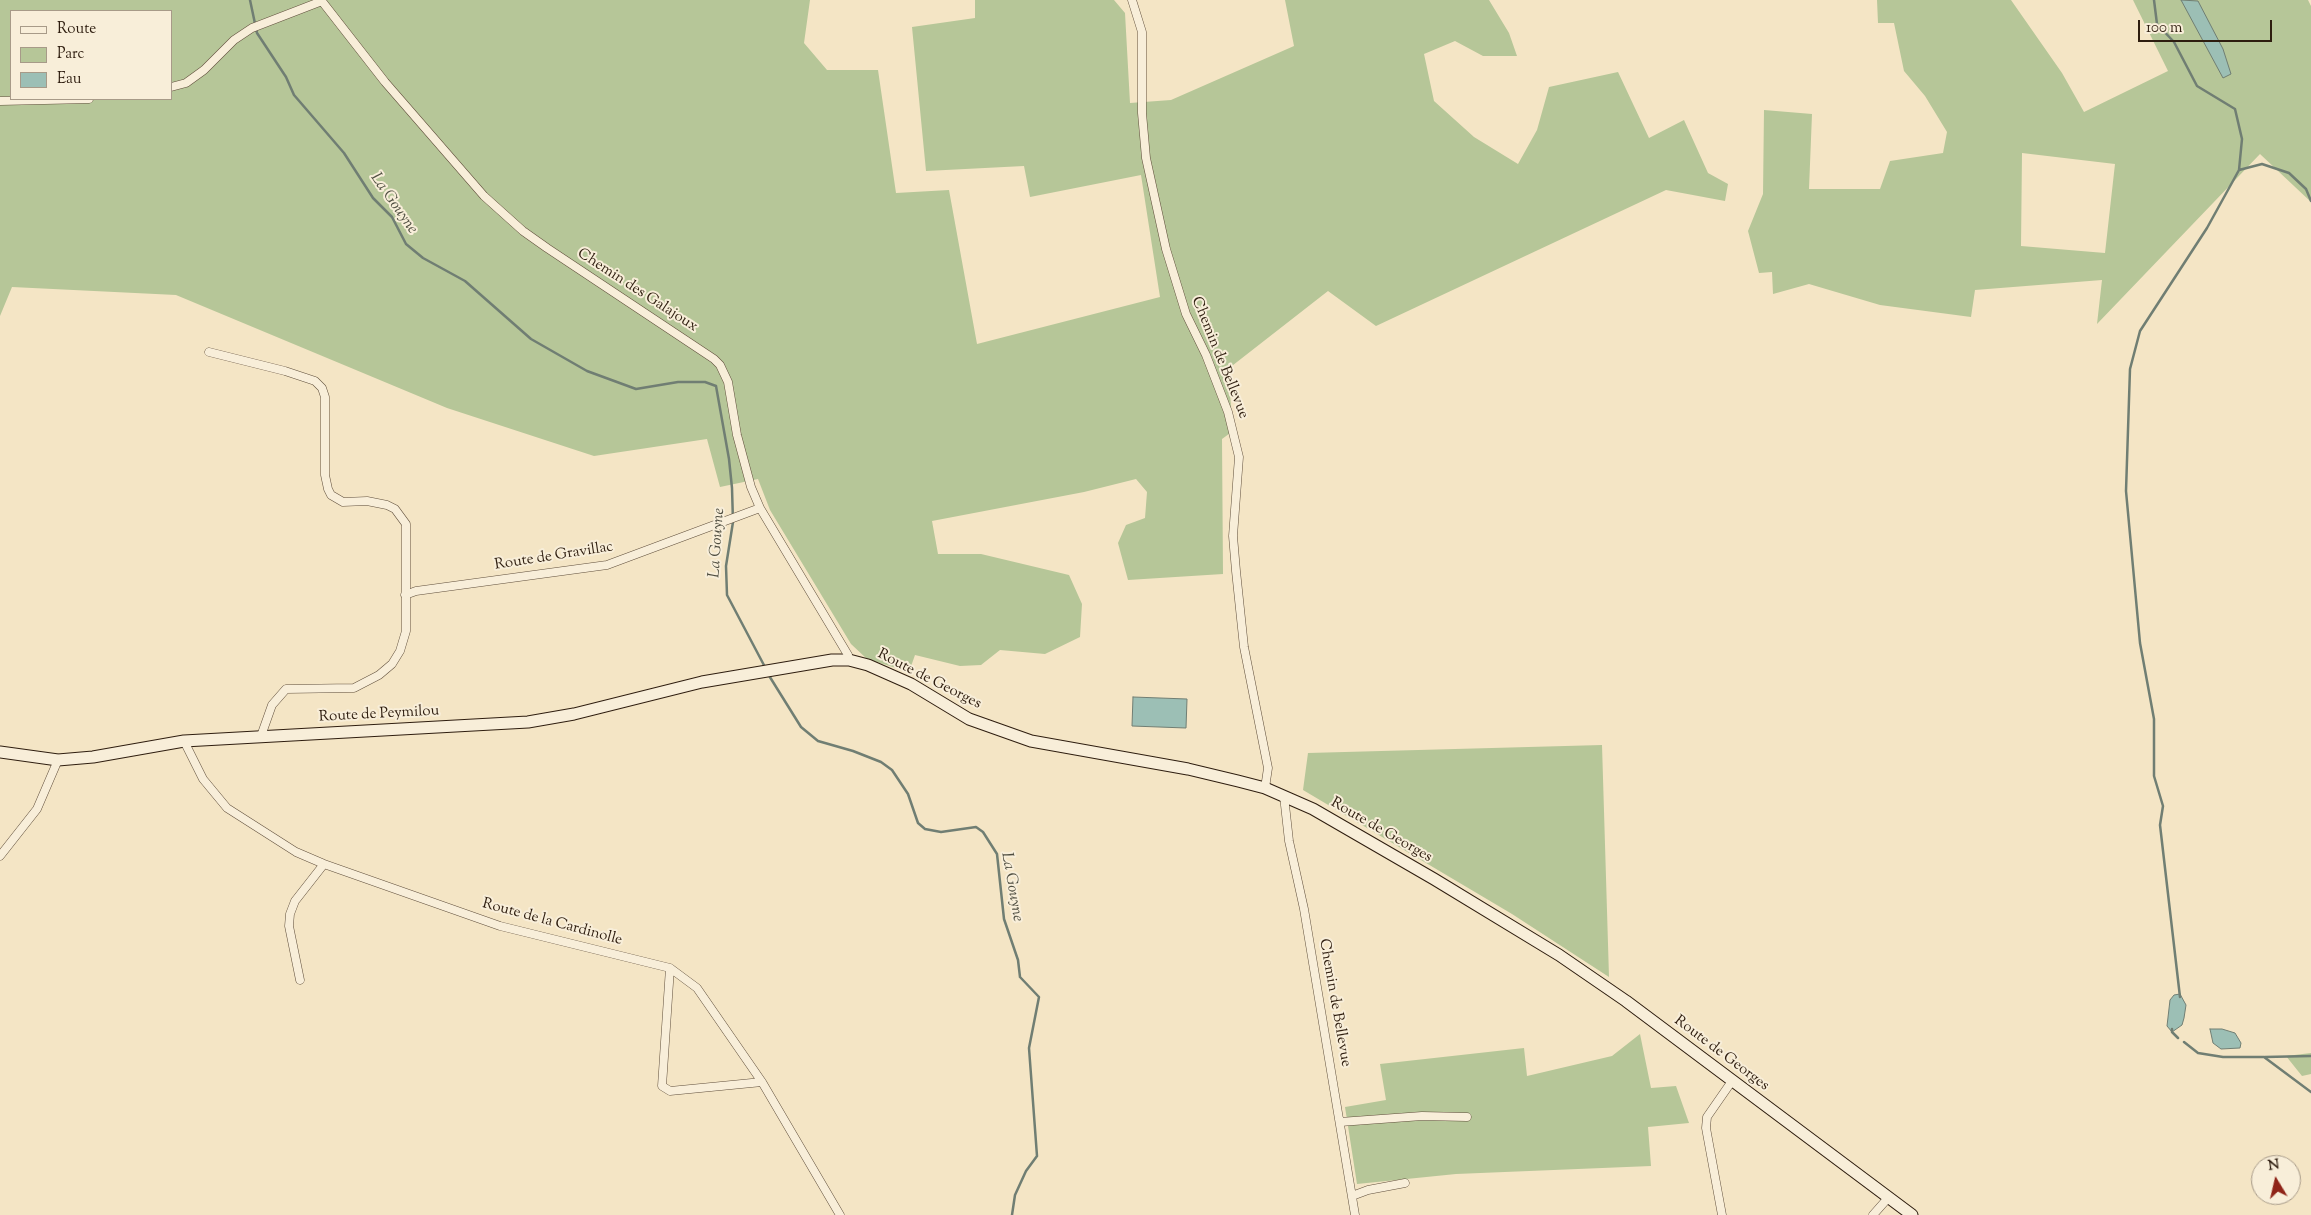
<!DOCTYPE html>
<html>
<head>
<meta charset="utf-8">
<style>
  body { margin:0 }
  #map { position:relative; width:2311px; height:1215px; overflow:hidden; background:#f4e5c5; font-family:"Sorts Mill Goudy",serif }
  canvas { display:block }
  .legend { position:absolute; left:10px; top:10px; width:162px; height:90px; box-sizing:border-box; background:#f8eed9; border:1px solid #a79a88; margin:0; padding:6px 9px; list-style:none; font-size:15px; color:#2e1d0f }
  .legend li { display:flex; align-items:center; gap:10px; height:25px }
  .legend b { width:25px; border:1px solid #a79a88 }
  .north { position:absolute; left:2251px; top:1155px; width:50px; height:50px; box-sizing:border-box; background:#f8eed9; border:1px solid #a79a88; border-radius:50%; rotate:351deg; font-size:14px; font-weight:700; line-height:20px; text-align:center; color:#2e1d0f }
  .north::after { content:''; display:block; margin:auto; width:18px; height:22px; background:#8f2418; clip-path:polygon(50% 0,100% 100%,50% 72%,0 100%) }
  .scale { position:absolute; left:2138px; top:20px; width:134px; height:22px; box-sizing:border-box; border:2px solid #2e1d0f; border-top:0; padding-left:6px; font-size:15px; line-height:18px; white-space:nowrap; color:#2e1d0f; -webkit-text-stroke:4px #f8eed9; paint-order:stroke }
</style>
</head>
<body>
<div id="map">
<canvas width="2311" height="1215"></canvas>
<ul class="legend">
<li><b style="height:6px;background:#f8eed9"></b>Route</li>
<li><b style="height:14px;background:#b6c698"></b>Parc</li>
<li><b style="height:14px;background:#9cbfb5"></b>Eau</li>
</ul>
<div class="north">N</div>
<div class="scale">100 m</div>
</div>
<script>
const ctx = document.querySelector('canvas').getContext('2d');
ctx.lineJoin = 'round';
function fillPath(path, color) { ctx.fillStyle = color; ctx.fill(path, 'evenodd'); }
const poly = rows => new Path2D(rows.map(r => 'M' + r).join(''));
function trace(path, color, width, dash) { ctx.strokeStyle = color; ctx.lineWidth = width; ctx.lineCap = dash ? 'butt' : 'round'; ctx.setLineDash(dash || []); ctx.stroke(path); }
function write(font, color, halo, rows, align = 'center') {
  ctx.font = font + ' "Sorts Mill Goudy",serif'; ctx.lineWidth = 4; ctx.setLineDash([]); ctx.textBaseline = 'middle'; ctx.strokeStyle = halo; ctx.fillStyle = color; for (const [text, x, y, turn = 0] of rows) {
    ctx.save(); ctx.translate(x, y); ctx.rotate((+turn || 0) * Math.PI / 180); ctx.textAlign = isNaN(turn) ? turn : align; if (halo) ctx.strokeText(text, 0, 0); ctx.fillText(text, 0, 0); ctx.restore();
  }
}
fillPath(poly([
  [0,0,810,0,804,43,827,70,878,70,896,193,949,190,977,344,1160,297,1141,175,1030,197,1024,166,926,171,912,27,975,18,975,0,1114,0,1125,13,1130,103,1171,100,1294,46,1285,0,1489,0,1509,33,1517,56,1483,56,1455,41,1424,54,1434,101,1474,137,1518,164,1537,130,1549,87,1618,72,1649,138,1684,120,1708,173,1728,184,1725,201,1666,190,1376,326,1328,291,1228,369,1233,431,1222,439,1223,574,1128,580,1118,543,1126,525,1145,518,1147,492,1136,479,1084,492,932,521,938,554,981,554,1069,575,1082,604,1080,637,1045,654,1000,650,981,665,960,666,915,655,909,672,867,659,851,644,770,510,758,479,720,487,707,439,594,456,447,408,176,295,12,287,0,316],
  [11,11,171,11,171,99,11,99],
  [1877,0,2011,0,2062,73,2084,112,2168,71,2133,0,2308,0,2311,6,2311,202,2260,154,2097,324,2102,280,1975,290,1971,317,1880,305,1809,284,1773,294,1772,272,1759,273,1748,231,1763,194,1764,110,1812,114,1809,189,1880,189,1890,161,1943,153,1947,132,1925,96,1904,71,1894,23,1878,23],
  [2022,153,2115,164,2105,253,2021,246],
  [1602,745,1609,977,1512,914,1303,790,1308,753],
  [1640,1034,1651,1088,1676,1086,1689,1123,1648,1127,1651,1166,1456,1174,1357,1184,1345,1107,1386,1100,1380,1064,1524,1048,1527,1076,1612,1056],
  [2311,1053,2311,1074,2302,1076,2286,1056]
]), '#b6c698');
const water = poly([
  [2181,0,2198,1,2223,49,2231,74,2223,78,2181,0],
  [1133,697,1187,699,1186,728,1132,726,1133,697],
  [2180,994,2186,1005,2184,1018,2182,1025,2172,1032,2167,1026,2170,1000,2174,995,2180,994],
  [2210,1029,2222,1029,2235,1033,2241,1043,2240,1048,2221,1049,2213,1043,2210,1029]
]);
fillPath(water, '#9cbfb5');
trace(water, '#707e73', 1);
trace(poly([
  [250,0,257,33,286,77,294,95,344,153,373,198,392,217,406,244,423,258,465,281,531,339,587,371,636,389,678,382,705,382,716,386,729,459,732,488,733,522,726,566,727,595,766,669],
  [2154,0,2157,24,2174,42,2197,86,2235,109,2242,139,2239,170,2207,228,2140,331,2130,369,2126,491,2140,643,2154,719,2154,776,2163,806,2160,825,2180,997],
  [2239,170,2262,164,2289,173,2306,189,2311,201],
  [768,674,801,727,818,741,853,751,881,762,892,770,908,794,918,823,925,829,941,832,976,827,983,832,997,854,1004,919,1018,960,1020,977,1039,997,1029,1048,1037,1156,1026,1171,1015,1195,1012,1215],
  [2172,1029,2172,1032,2178,1038],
  [2184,1042,2198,1053,2223,1057,2264,1057,2311,1092],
  [2265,1057,2311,1056]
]), '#707e73', 2.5);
const street = poly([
  [321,0,385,82,484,196,523,231,547,248,714,359,720,365,728,382,737,435,751,487,760,508,848,655,849,660],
  [1132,0,1142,32,1142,113,1146,158,1166,249,1186,314,1206,355,1228,412,1239,457,1233,536,1236,571,1244,647,1268,768,1265,788],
  [171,87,186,83,204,70,234,40,252,28,322,1],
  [0,101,89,99],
  [209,352,285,371,315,381,322,388,325,397,325,475,328,489,331,495,343,502,367,501,387,505,395,509,406,524,406,631,400,651,392,664,379,675,354,688,286,689,272,705,261,736],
  [405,595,416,591,607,565,760,508],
  [184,741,203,779,227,808,296,852,324,864,500,926,670,968,697,988,762,1082,840,1215],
  [1284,796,1289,841,1304,909,1355,1215],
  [0,856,37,809,58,760],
  [670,968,662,1086,670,1091,762,1082],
  [300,980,289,926,290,914,295,901,324,864],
  [1340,1122,1422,1116,1467,1117],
  [1352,1196,1368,1190,1405,1183],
  [1722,1215,1706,1128,1707,1117,1732,1081],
  [1873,1215,1888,1198]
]);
const secondary = poly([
  [0,752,58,760,93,757,184,741,528,722,574,714,702,682,832,660,849,660,868,665,911,684,969,719,1031,741,1188,769,1238,781,1265,788,1313,809,1434,879,1559,955,1626,1001,1912,1215]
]);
trace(street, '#604f3c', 9);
trace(secondary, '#2e1d0f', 13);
trace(street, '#f8eed9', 8);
trace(secondary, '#f8eed9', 11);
write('15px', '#2e1d0f', '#f8eed9', [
  ["Chemin des Galajoux",637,291,33],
  ["Chemin de Bellevue",1219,358,68],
  ["Route de Gravillac",554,557,-9],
  ["Route de Georges",929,680,27],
  ["Route de Peymilou",379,715,-3],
  ["Route de Georges",1381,831,30],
  ["Route de la Cardinolle",552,923,15],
  ["Chemin de Bellevue",1334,1003,80],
  ["Route de Georges",1721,1054,37]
]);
write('italic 16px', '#4f4e41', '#f8eed9', [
  ["La Gouyne",393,204,55],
  ["La Gouyne",718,543,-86],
  ["La Gouyne",1011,887,80]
]);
</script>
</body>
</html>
